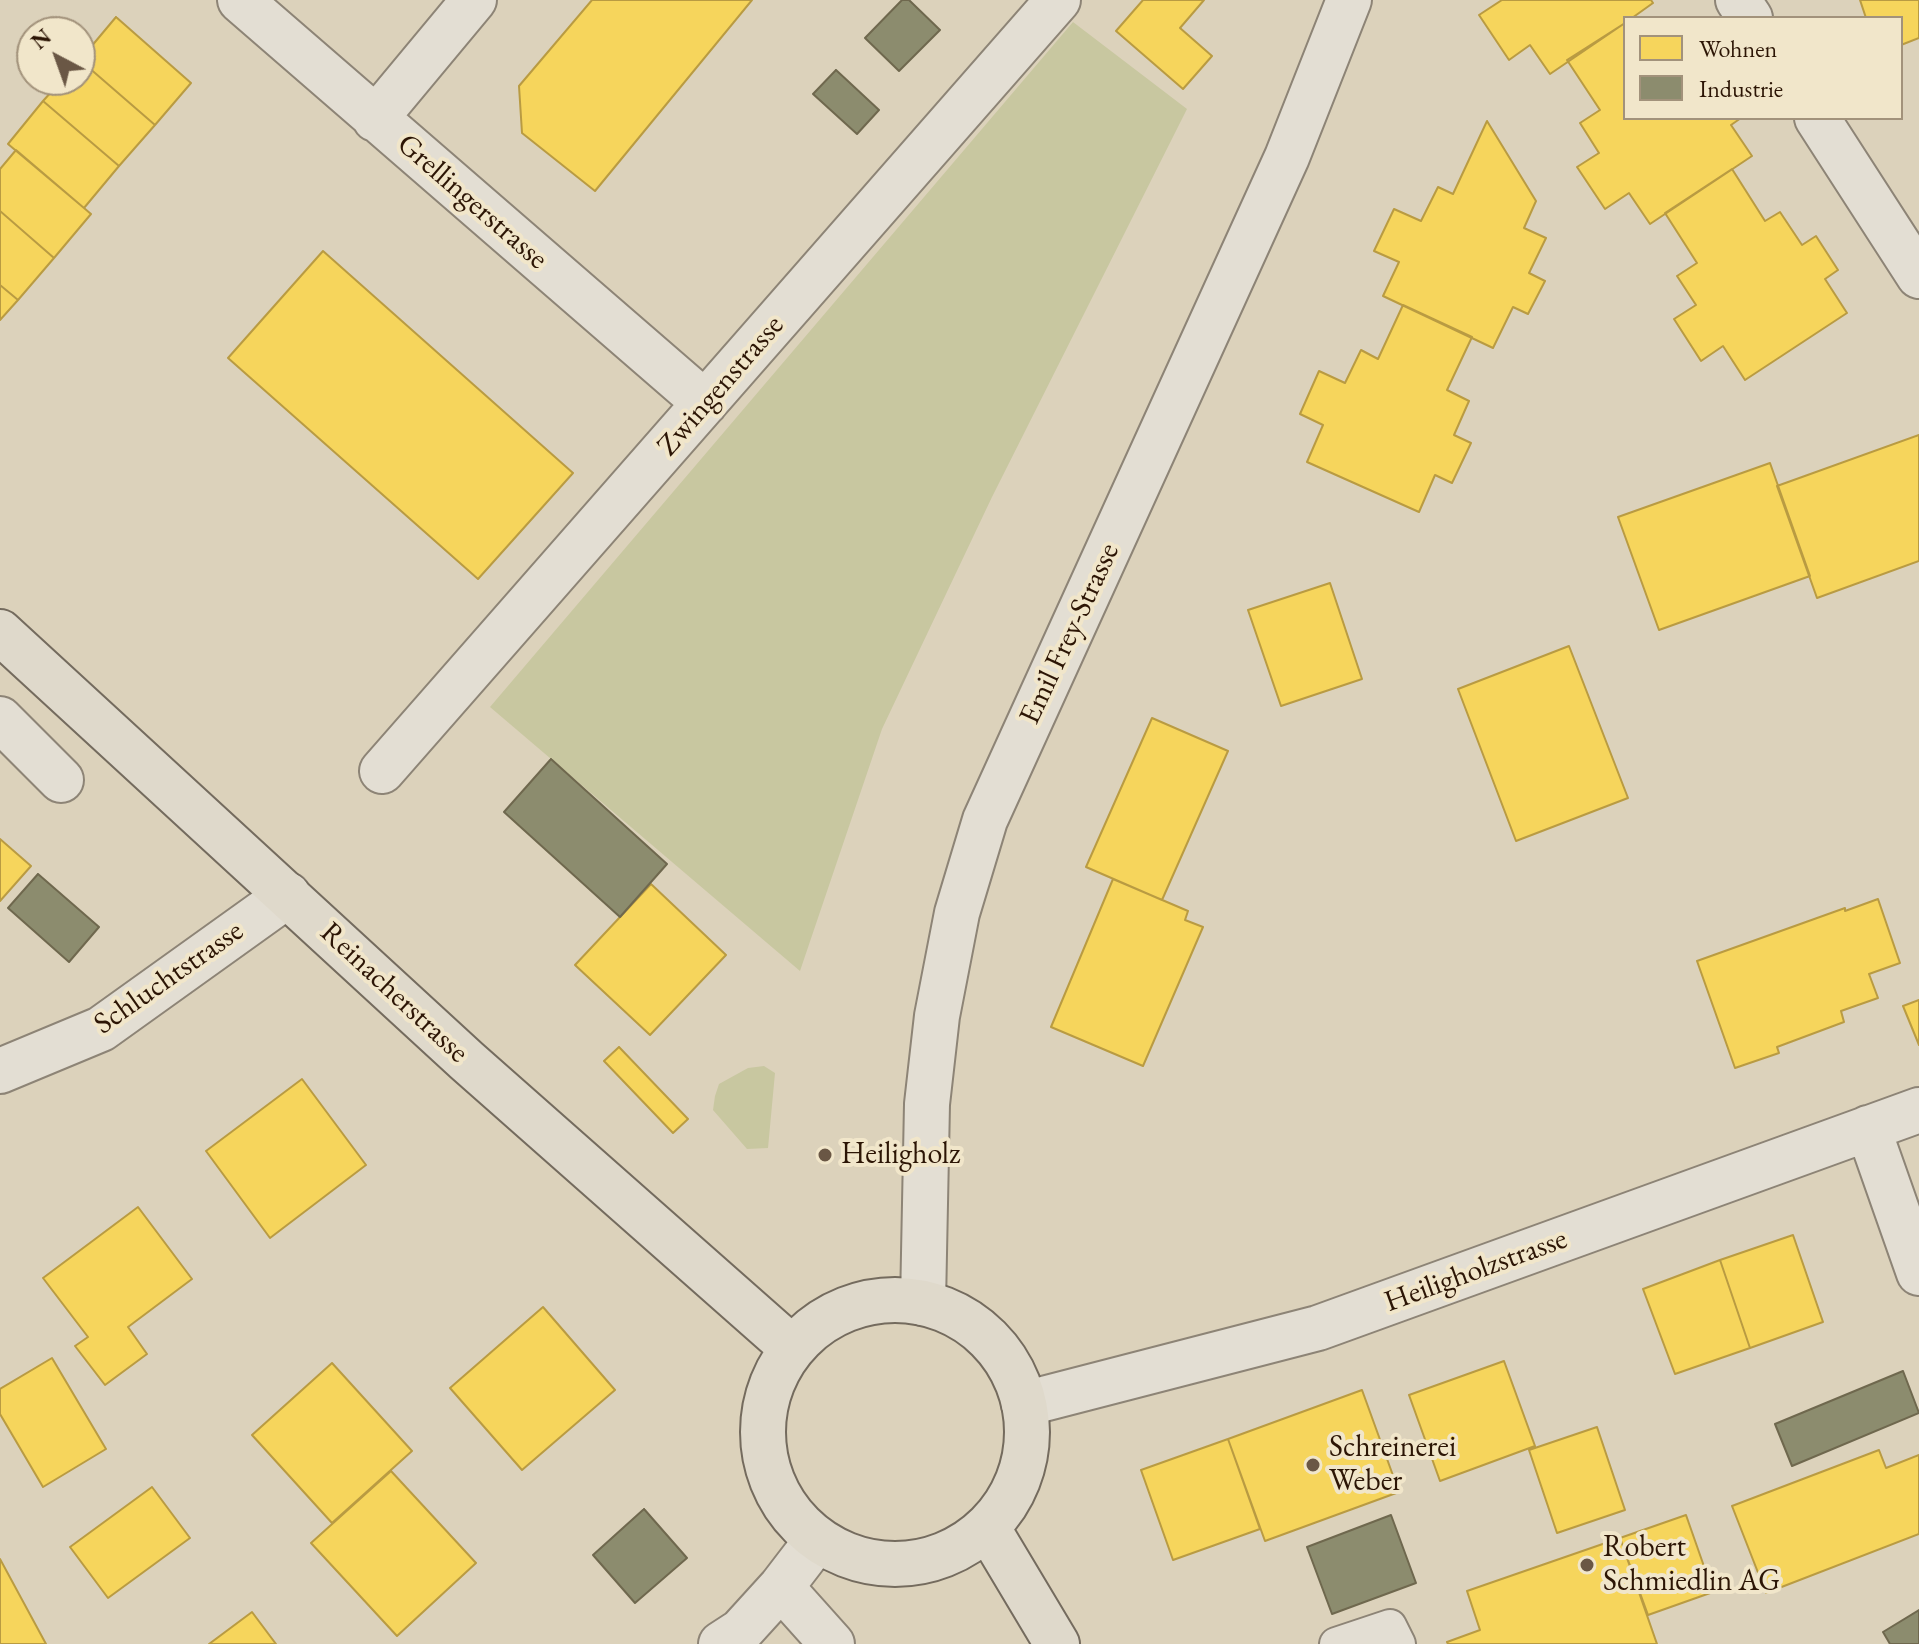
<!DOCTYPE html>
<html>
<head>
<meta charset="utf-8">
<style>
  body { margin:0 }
  #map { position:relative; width:1919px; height:1644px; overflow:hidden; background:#dcd2bb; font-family:"EB Garamond",serif }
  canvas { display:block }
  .legend { position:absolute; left:1623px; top:16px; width:280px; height:104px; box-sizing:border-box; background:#f1e6ca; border:2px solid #a2927b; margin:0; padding:10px 14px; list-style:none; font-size:24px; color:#2c1505 }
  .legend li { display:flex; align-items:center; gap:16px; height:40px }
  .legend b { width:40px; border:2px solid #a2927b }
  .north { position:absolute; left:16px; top:16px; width:80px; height:80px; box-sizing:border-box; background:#f1e6ca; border:2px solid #a2927b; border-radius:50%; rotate:319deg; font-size:22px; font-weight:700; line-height:32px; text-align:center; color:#2c1505 }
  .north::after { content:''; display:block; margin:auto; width:28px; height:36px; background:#6a5745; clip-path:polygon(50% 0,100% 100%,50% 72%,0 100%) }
</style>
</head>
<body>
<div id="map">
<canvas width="1919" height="1644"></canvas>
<ul class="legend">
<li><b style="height:22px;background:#f6d55c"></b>Wohnen</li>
<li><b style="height:22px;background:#8c8c6e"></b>Industrie</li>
</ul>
<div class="north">N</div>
</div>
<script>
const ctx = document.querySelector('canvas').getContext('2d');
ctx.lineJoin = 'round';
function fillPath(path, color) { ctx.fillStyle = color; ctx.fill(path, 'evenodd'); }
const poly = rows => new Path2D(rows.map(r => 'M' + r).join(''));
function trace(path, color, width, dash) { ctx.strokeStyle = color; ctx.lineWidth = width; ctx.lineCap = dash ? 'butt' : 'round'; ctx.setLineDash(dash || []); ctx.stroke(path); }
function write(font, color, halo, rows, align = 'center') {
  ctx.font = font + ' "EB Garamond",serif'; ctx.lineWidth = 8; ctx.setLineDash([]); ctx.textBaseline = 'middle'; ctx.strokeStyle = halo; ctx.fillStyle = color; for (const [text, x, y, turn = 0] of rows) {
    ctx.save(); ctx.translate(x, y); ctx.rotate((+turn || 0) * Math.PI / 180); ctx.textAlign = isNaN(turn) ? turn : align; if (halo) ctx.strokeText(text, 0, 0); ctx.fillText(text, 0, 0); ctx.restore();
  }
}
fillPath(poly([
  [1073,22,1187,109,992,497,882,729,800,971,490,707],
  [764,1066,775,1073,768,1148,747,1149,713,1110,715,1096,719,1084,748,1068]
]), '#c8c7a0');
const homes = poly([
  [592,0,752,0,595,191,522,133,519,86,592,0],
  [1143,0,1204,0,1180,28,1212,56,1183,89,1116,31,1143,0],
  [1502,0,1651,0,1653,3,1632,18,1625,18,1625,23,1550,74,1530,45,1509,60,1479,15,1502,0],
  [1860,0,1919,0,1919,38,1901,45,1901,18,1866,18,1860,0],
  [116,17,191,83,155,125,80,60,116,17],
  [1625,23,1625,118,1741,118,1731,125,1752,156,1650,224,1629,193,1605,209,1577,167,1599,153,1580,123,1600,110,1567,60,1625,23],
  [80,60,155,125,119,166,43,101,62,80,80,80,80,60],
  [43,101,119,166,84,208,8,144,43,101],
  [1487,121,1536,201,1524,228,1546,238,1529,273,1545,281,1528,314,1513,307,1493,348,1383,296,1399,262,1374,251,1394,209,1421,221,1438,187,1453,194,1487,121],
  [16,150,91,214,54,258,0,211,0,169,16,150],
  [1732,169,1765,221,1780,212,1802,245,1816,236,1838,270,1825,279,1847,313,1745,380,1723,346,1701,361,1674,319,1696,305,1677,276,1697,263,1665,213,1732,169],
  [0,211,54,258,18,300,0,285,0,211],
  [323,251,573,473,478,579,228,358,323,251],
  [0,285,18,300,0,320,0,285],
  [1403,305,1472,337,1447,390,1469,401,1454,435,1471,443,1452,483,1435,475,1419,512,1307,462,1323,425,1300,414,1319,371,1345,383,1361,350,1378,359,1403,305],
  [1919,435,1919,561,1817,598,1777,486,1919,435],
  [1770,463,1810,576,1659,630,1618,517,1770,463],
  [1330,583,1362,679,1281,706,1248,610,1330,583],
  [1569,646,1628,798,1516,841,1458,689,1569,646],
  [1152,718,1228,751,1162,900,1086,867,1152,718],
  [0,839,31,866,0,901,0,839],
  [1113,879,1188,911,1185,920,1203,927,1143,1066,1051,1027,1113,879],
  [651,884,726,955,650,1035,575,965,651,884],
  [1878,899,1900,963,1869,974,1878,998,1841,1011,1844,1022,1777,1047,1779,1053,1735,1068,1697,961,1845,908,1845,911,1878,899],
  [1919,1000,1919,1045,1903,1006,1919,1000],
  [619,1047,688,1119,673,1133,604,1061,619,1047],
  [302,1079,366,1165,270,1238,206,1151,302,1079],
  [138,1207,192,1279,128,1327,147,1354,105,1385,75,1346,88,1337,43,1278,138,1207],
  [1793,1235,1823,1322,1750,1348,1720,1260,1793,1235],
  [1720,1260,1750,1348,1675,1374,1643,1289,1720,1260],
  [543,1307,615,1390,522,1470,450,1388,543,1307],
  [52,1358,106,1449,43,1487,0,1414,0,1389,52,1358],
  [1504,1361,1535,1446,1440,1481,1409,1395,1504,1361],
  [332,1363,412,1451,332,1523,252,1435,332,1363],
  [1362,1390,1399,1492,1265,1541,1228,1439,1362,1390],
  [1597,1427,1625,1510,1557,1533,1529,1450,1597,1427],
  [1228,1439,1260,1529,1173,1560,1141,1470,1228,1439],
  [1879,1450,1886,1468,1919,1455,1919,1534,1766,1593,1732,1506,1879,1450],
  [391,1471,476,1563,397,1636,311,1543,391,1471],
  [152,1487,190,1538,108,1598,70,1547,152,1487],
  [1686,1515,1713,1592,1648,1615,1620,1538,1686,1515],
  [1620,1538,1657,1644,1448,1644,1447,1642,1480,1630,1467,1591,1620,1538],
  [0,1559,46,1644,0,1644,0,1559],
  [252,1612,276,1644,209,1644,252,1612]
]);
fillPath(homes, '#f6d55c');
trace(homes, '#b99b42', 2);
const industry = poly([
  [902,0,909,0,940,30,899,71,865,38,902,0],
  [836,70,879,110,857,134,813,94,836,70],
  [551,759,667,864,620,917,504,812,551,759],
  [38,874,99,927,69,962,8,908,38,874],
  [1903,1371,1919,1413,1792,1466,1775,1424,1903,1371],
  [644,1509,687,1558,635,1603,593,1555,644,1509],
  [1391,1515,1416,1583,1332,1614,1307,1547,1391,1515],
  [1919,1610,1919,1644,1890,1644,1883,1632,1919,1610]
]);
fillPath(industry, '#8c8c6e');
trace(industry, '#6f684e', 2);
const service = poly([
  [1336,1644,1390,1626,1399,1644]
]);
const minor = poly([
  [240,0,705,403],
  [1738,0,1750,18],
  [1817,118,1919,276],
  [375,119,474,0],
  [0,719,61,780],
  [382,771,1058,0],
  [0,1071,101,1029,288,895],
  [1868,1128,1919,1273],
  [1024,1404,1318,1328,1919,1110],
  [781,1587,832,1644],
  [721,1644,741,1631,781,1587,817,1540]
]);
const tertiary = poly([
  [923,1303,927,1104,937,1016,957,913,985,820,1287,157,1349,0]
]);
const primary = poly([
  [0,632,467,1061,792,1348],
  '763 1432a132 132 0 1 1 264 0a132 132 0 1 1-264 0Z',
  [987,1527,1057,1644]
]);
trace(service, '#8d8476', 36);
trace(minor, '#8d8476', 48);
trace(tertiary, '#8d8476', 48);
trace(primary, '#746b5e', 48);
trace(service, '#e3ded3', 32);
trace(minor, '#e3ded3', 44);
trace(tertiary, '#e3ded3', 44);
trace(primary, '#dfd9cb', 44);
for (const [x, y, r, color] of [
  [825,1155,8,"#6a5745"],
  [1313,1465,8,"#6a5745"],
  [1587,1565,8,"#6a5745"]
]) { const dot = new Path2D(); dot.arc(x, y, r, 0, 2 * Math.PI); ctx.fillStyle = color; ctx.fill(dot); trace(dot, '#f1e6ca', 3); }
write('30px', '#2c1505', '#f1e6ca', [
  ["Grellingerstrasse",472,202,41],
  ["Zwingenstrasse",721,386,-49],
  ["Emil Frey-Strasse",1070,634,-65],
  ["Schluchtstrasse",169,978,-35],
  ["Reinacherstrasse",394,993,43],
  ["Heiligholzstrasse",1476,1271,-20]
]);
write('30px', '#2c1505', '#f1e6ca', [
  ["Heiligholz",841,1155],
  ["Schreinerei",1329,1448],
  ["Weber",1329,1482],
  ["Robert",1603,1548],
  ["Schmiedlin AG",1603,1582]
], 'left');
</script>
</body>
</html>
